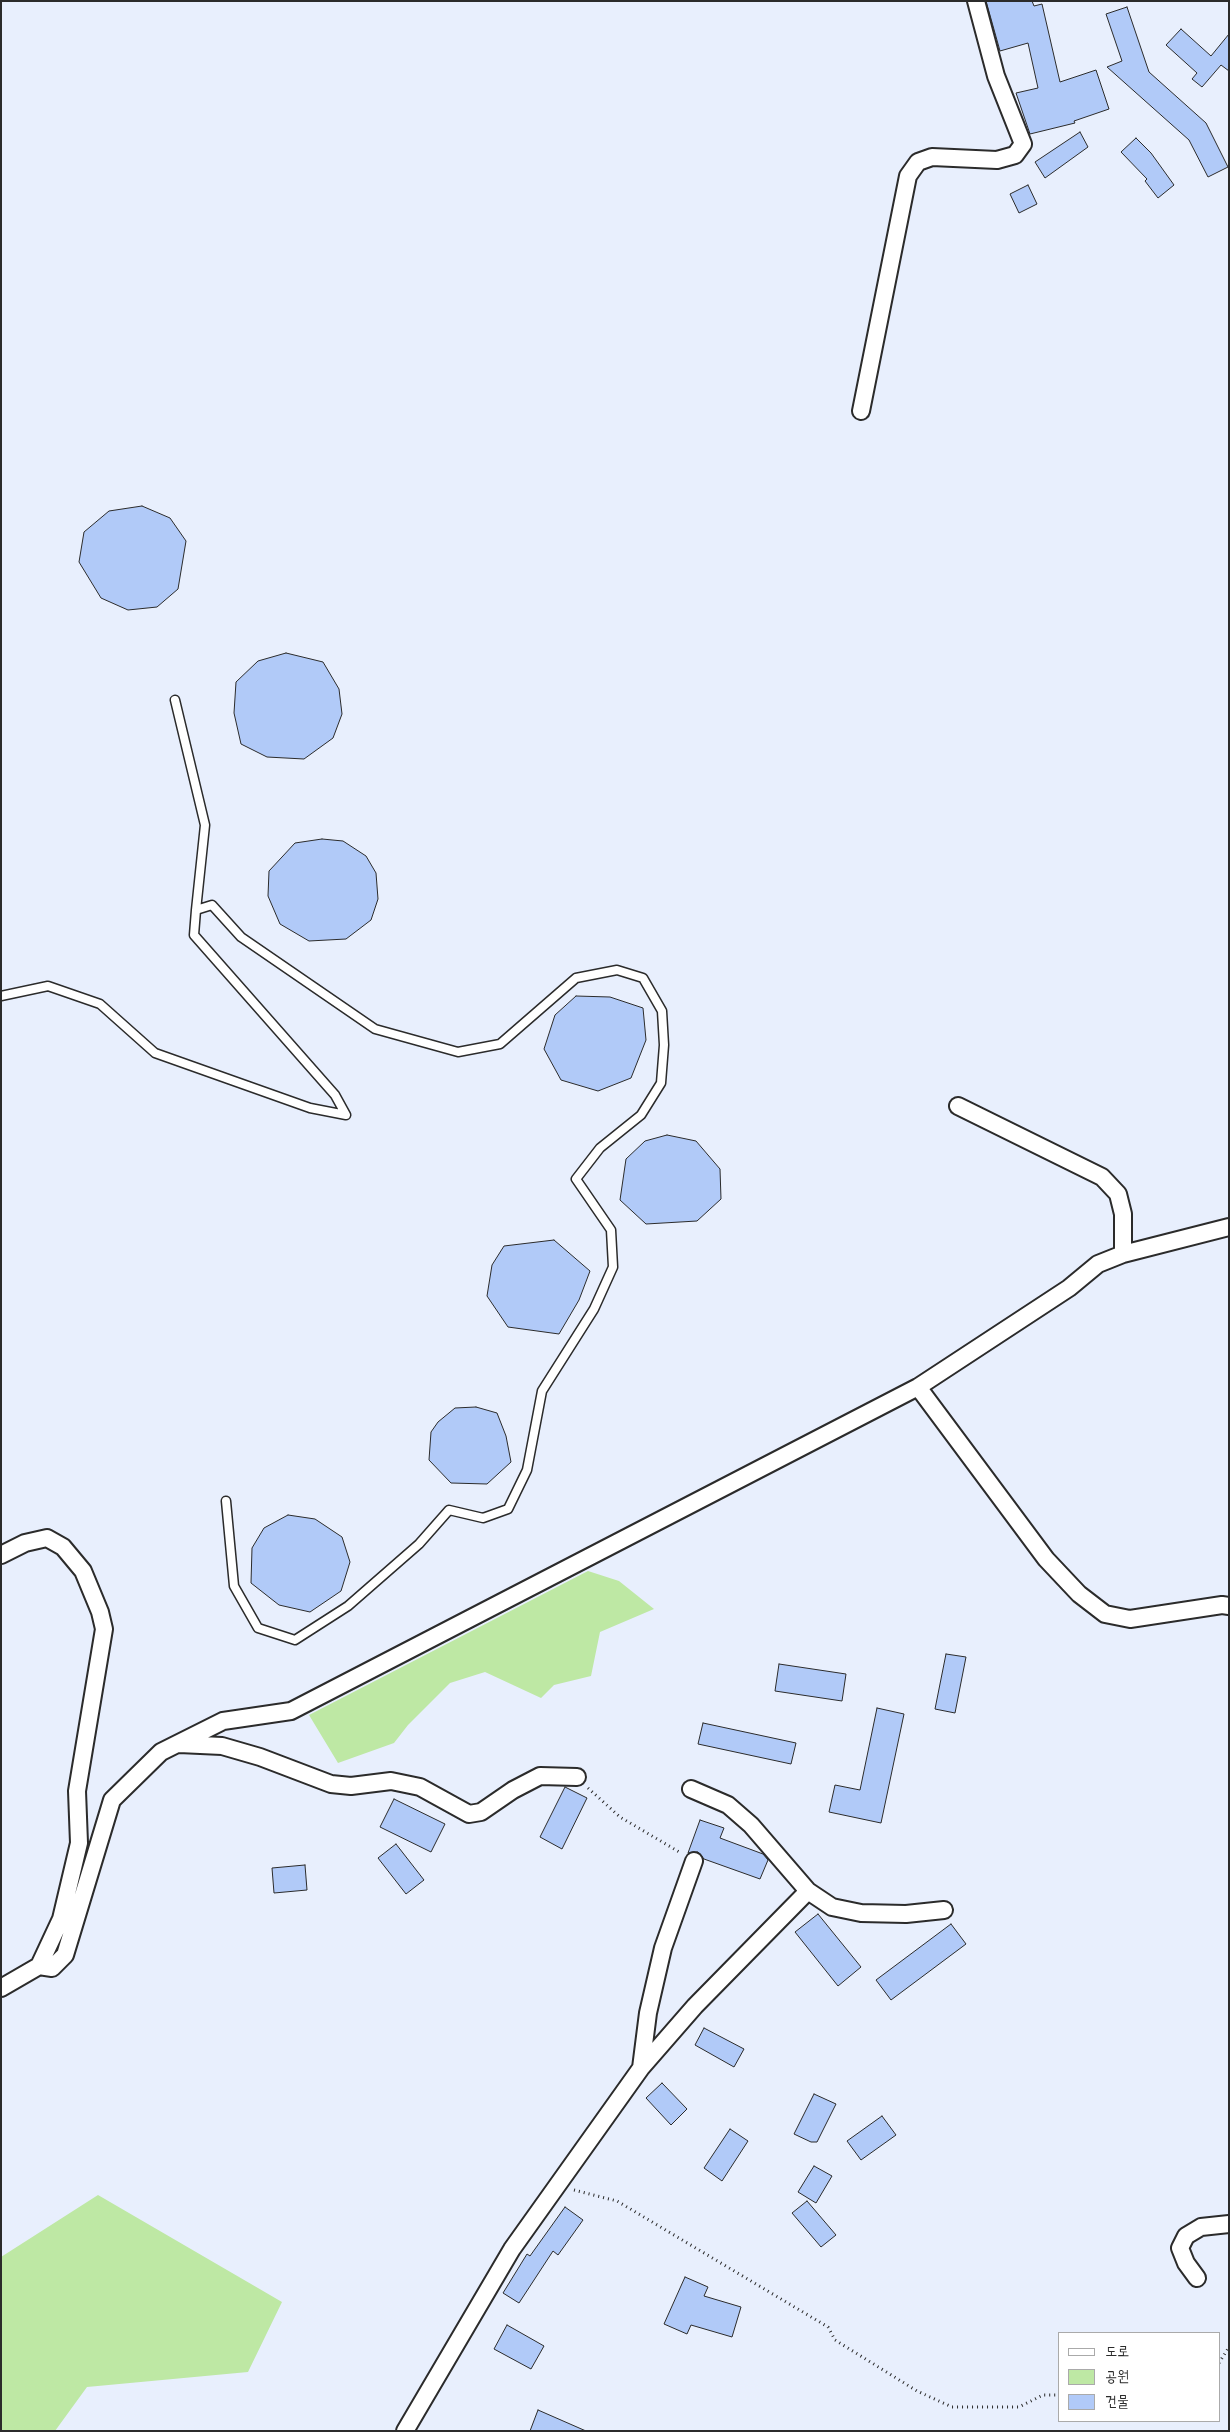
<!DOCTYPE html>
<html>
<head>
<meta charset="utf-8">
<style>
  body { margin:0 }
  #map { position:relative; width:1230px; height:2432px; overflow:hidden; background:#e8effd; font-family:Pangolin,"Poor Story",sans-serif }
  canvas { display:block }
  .frame { position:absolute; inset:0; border:2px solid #2b2b2b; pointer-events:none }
  .legend { position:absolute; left:1058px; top:2332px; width:162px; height:90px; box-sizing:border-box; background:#fff; border:1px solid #aaa; margin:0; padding:6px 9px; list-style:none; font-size:15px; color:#2b2b2b }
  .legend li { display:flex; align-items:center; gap:10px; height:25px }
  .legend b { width:25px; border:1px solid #aaa }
</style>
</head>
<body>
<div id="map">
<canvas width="1230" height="2432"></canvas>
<div class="frame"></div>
<ul class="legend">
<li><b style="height:6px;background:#fff"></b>도로</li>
<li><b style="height:14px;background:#bee8a4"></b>공원</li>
<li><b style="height:14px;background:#b1caf8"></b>건물</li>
</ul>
</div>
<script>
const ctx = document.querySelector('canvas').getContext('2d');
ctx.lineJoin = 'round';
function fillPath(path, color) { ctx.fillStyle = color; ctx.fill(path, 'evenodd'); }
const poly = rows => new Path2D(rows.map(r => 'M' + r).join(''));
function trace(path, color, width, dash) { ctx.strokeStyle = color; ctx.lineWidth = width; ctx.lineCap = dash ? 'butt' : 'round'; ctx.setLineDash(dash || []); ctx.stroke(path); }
fillPath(poly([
  [588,1571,619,1581,654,1609,600,1632,591,1676,554,1685,541,1698,485,1672,450,1683,408,1725,394,1743,338,1763,309,1715],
  [98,2195,282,2302,248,2372,87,2387,55,2431,1,2431,1,2257]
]), '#bee8a4');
const building = poly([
  [986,1,1032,1,1034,6,1042,4,1060,82,1096,70,1109,109,1074,121,1075,123,1030,134,1016,93,1038,88,1028,43,1000,51,986,1],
  [1127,7,1149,72,1206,123,1228,167,1208,177,1189,140,1107,67,1122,61,1106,14,1127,7],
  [1181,29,1211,56,1229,34,1229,71,1221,65,1202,87,1192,79,1197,73,1166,45,1181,29],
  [1080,132,1088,147,1045,178,1035,162,1080,132],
  [1136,138,1151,153,1174,185,1158,198,1145,181,1147,179,1121,152,1136,138],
  [1028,185,1037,204,1019,213,1010,194,1028,185],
  [142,506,170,518,186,541,178,589,157,607,128,610,101,598,79,562,84,532,109,511,142,506],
  [286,653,323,662,339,689,342,714,333,738,304,759,267,757,241,744,234,713,236,682,258,661,286,653],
  [322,839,343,841,366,856,376,873,378,899,371,920,346,939,309,941,280,924,268,896,269,871,295,843,322,839],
  [576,996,610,997,643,1008,646,1040,631,1078,598,1091,561,1080,544,1049,555,1015,576,996],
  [667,1135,696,1141,720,1169,721,1199,697,1221,646,1224,620,1200,626,1159,645,1141,667,1135],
  [554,1240,590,1271,579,1300,559,1334,508,1327,487,1296,492,1265,504,1246,554,1240],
  [476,1407,497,1413,506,1436,511,1462,487,1484,451,1483,429,1460,431,1432,438,1422,455,1408,476,1407],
  [288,1515,315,1519,342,1537,350,1562,341,1591,310,1612,279,1605,251,1583,252,1548,264,1528,288,1515],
  [946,1654,966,1657,955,1713,935,1709,946,1654],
  [779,1664,846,1674,842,1701,775,1691,779,1664],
  [877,1708,904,1714,881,1823,829,1812,835,1785,860,1790,877,1708],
  [703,1723,796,1743,791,1764,698,1744,703,1723],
  [565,1787,587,1798,562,1849,540,1837,565,1787],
  [394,1799,445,1824,431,1852,380,1827,394,1799],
  [700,1820,724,1828,720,1838,763,1854,768,1860,760,1879,704,1859,698,1852,688,1853,700,1820],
  [396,1844,424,1880,406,1894,378,1858,396,1844],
  [305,1865,307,1890,274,1893,272,1868,305,1865],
  [818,1914,861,1967,838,1986,795,1932,818,1914],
  [951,1924,966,1944,891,2000,876,1980,951,1924],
  [704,2028,744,2049,734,2067,695,2045,704,2028],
  [662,2083,687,2109,671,2125,646,2098,662,2083],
  [814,2094,836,2104,817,2142,811,2142,794,2134,814,2094],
  [882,2116,896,2135,861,2160,847,2141,882,2116],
  [730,2129,748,2141,722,2181,704,2168,730,2129],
  [814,2166,832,2176,816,2203,798,2192,814,2166],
  [807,2201,836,2235,821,2247,792,2213,807,2201],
  [565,2207,583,2220,558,2255,553,2251,519,2303,503,2293,527,2254,530,2256,565,2207],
  [685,2277,708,2287,704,2296,741,2307,732,2337,691,2325,687,2334,664,2324,685,2277],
  [507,2325,544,2346,531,2369,494,2349,507,2325],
  [538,2410,586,2431,530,2431,538,2410]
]);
fillPath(building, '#b1caf8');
trace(building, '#2b2b2b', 1);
const lane = poly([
  [175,700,205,825,196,910],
  [1,996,48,986,100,1004,155,1053,310,1108,346,1115,335,1095,194,935,196,910,212,905,241,937,375,1029,458,1052,500,1044,576,978,617,970,643,978,662,1011,664,1045,661,1083,641,1115,600,1148,576,1179,611,1230,613,1267,594,1309,542,1391,527,1470,508,1509,483,1518,449,1510,419,1544,348,1606,295,1640,258,1628,234,1586,226,1501]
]);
const street = poly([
  [861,411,908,176,918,162,932,157,997,160,1015,155,1023,144,996,76,976,1],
  [958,1106,1102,1177,1118,1194,1123,1214,1123,1254],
  [918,1387,1046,1559,1079,1594,1105,1614,1130,1619,1222,1605,1229,1606],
  [1,1555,25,1543,47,1538,63,1547,83,1571,100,1612,104,1629,77,1791,79,1843,61,1919,39,1966,1,1988],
  [179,1744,222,1746,260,1757,331,1784,351,1786,391,1781,420,1787,469,1814,481,1812,513,1790,540,1776,577,1777],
  [691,1789,728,1805,751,1825,808,1891,832,1907,861,1913,906,1914,944,1910],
  [39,1966,52,1968,65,1955,112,1800,161,1752,223,1721,291,1711,918,1387,1069,1288,1098,1264,1123,1254,1229,1227],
  [641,2068,648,2013,663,1948,694,1861],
  [1197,2278,1186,2263,1180,2248,1186,2236,1201,2227,1229,2224],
  [405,2431,512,2249,641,2068,695,2006,808,1891]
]);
trace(lane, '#2b2b2b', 11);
trace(street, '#2b2b2b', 20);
trace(poly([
  [588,1788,620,1817,681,1853],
  [574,2190,617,2201,828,2327,835,2340,917,2391,952,2407,1019,2407,1043,2395,1059,2395],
  [1219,2363,1229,2347]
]), '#2b2b2b', 3, [1, 4]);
trace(lane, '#fff', 8);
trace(street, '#fff', 16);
</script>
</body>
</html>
